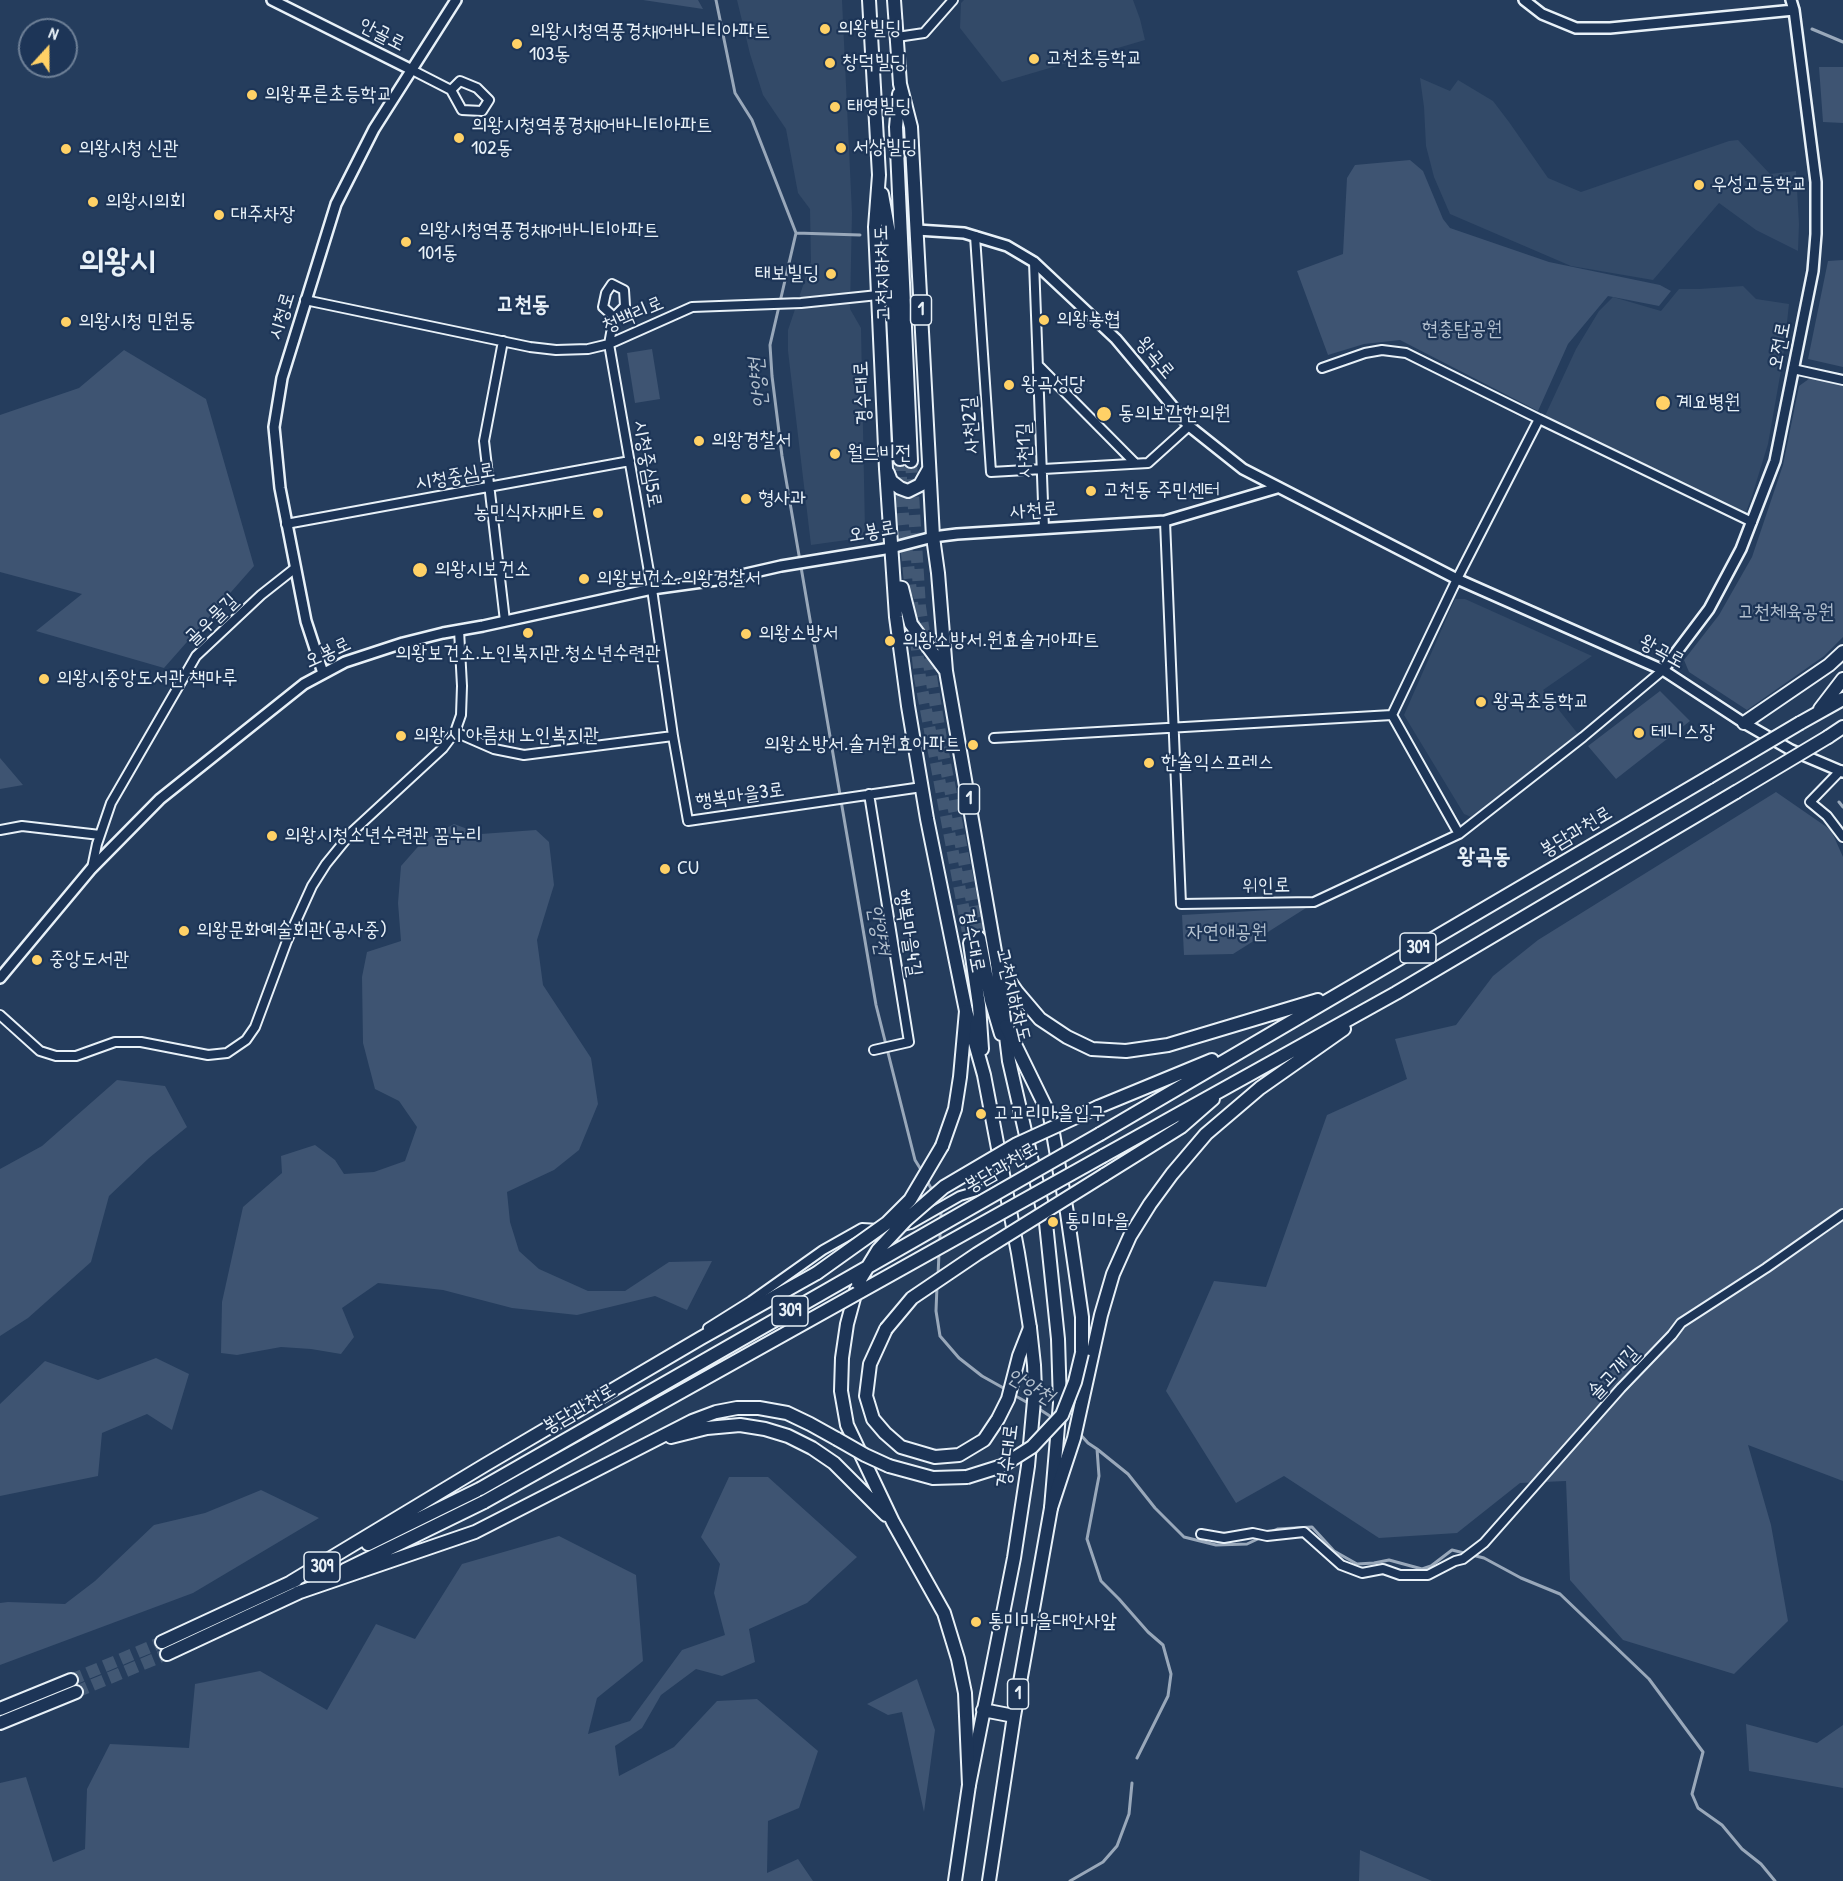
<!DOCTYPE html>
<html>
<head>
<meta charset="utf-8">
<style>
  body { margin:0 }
  #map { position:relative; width:1843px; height:1881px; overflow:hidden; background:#253d5d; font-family:"Patrick Hand",sans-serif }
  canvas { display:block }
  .north { position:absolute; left:18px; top:18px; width:60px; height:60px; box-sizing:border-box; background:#1d3557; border:2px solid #6e8097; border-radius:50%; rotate:21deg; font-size:16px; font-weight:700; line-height:24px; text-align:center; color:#e8f1f8 }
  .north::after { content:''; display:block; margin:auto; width:21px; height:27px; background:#ffd166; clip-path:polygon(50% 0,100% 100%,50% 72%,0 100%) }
</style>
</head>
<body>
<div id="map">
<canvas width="1843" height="1881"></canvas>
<div class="north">N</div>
</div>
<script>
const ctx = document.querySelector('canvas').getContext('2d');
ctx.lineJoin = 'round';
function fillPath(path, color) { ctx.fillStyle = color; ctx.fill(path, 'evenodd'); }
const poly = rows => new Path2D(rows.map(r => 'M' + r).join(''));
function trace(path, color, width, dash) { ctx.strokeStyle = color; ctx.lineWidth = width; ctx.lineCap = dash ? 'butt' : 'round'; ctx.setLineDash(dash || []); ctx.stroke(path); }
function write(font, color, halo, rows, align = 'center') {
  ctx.font = font + ' "Patrick Hand","Poor Story",sans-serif'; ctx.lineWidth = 4.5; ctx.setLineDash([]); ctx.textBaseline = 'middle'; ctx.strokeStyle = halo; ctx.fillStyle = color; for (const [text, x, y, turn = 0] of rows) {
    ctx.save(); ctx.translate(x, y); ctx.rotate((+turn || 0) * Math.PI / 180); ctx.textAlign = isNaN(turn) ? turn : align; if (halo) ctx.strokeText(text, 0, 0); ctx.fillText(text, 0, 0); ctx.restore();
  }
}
fillPath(poly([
  [737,0,842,0,852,213,850,309,861,328,865,530,861,538,811,545,788,351,788,330,811,262,810,209,798,193,786,129,763,95,750,54],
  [964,0,1133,0,1140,19,1145,40,1002,82,960,28,961,3],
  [1420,78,1450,91,1458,80,1493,101,1509,122,1548,178,1581,192,1729,141,1738,140,1770,174,1796,171,1799,224,1798,251,1756,230,1719,203,1653,280,1571,266,1450,214,1434,177,1426,146,1424,107],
  [1743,286,1756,299,1789,304,1783,359,1768,444,1752,496,1745,515,1544,418,1576,349,1599,311,1613,297,1661,311,1679,289,1699,289],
  [1455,599,1465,599,1592,656,1543,690,1578,734,1471,817,1464,814,1404,715]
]), '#334a68');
fillPath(poly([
  [643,0,698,0,703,9],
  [1819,67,1843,67,1843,123,1823,122],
  [1410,160,1423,171,1443,219,1450,228,1549,262,1660,285,1671,291,1659,306,1608,296,1568,344,1538,411,1400,340,1364,344,1328,355,1297,271,1343,254,1347,178,1355,165],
  [1843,260,1843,367,1808,359,1828,261],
  [652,349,660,399,635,403,627,353],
  [124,350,206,399,254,566,164,668,36,631,82,594,0,572,0,415,79,388],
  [1813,376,1843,385,1843,637,1824,656,1747,710,1689,672,1684,660,1719,615,1752,557,1783,465,1799,386],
  [1660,691,1690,721,1616,779,1588,746],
  [0,758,23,785,0,789],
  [1776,792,1831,830,1843,857,1843,1481,1748,1445,1771,1525,1788,1621,1734,1674,1623,1640,1570,1580,1566,1481,1520,1483,1457,1533,1379,1538,1284,1476,1236,1503,1166,1391,1214,1281,1266,1287,1327,1115,1407,1079,1395,1039,1456,1025,1493,976,1538,940],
  [454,824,481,834,536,830,549,842,554,885,537,940,543,985,591,1058,598,1104,579,1150,554,1170,507,1192,510,1222,519,1251,539,1269,588,1291,625,1291,669,1262,712,1261,687,1310,655,1296,577,1315,512,1308,443,1290,378,1283,342,1308,354,1337,341,1354,311,1349,281,1347,237,1355,221,1353,222,1302,243,1207,282,1173,281,1156,315,1145,335,1160,344,1174,374,1172,405,1161,417,1127,399,1101,375,1089,363,1043,362,977,367,952,401,941,398,903,401,866,423,841],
  [1306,908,1233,954,1184,955,1182,915],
  [117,1080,165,1086,187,1127,149,1158,109,1196,91,1262,28,1318,0,1336,0,1169,42,1146],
  [156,1358,189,1374,172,1430,147,1414,102,1433,98,1476,0,1496,0,1404,45,1361,98,1380],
  [729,1477,768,1477,857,1557,807,1603,749,1629,755,1662,722,1676,696,1669,661,1695,642,1728,615,1746,619,1776,674,1747,717,1701,757,1699,818,1751,799,1808,768,1821,767,1873,798,1859,813,1881,0,1881,0,1783,26,1777,53,1862,85,1849,87,1789,110,1744,189,1748,195,1684,260,1671,327,1710,376,1624,415,1639,462,1564,559,1536,636,1575,643,1661,597,1698,588,1734,630,1721,682,1650,725,1635,714,1593,720,1564,701,1537],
  [261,1490,319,1518,193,1593,0,1665,0,1603,8,1602,65,1604,95,1581,154,1525,205,1513],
  [917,1679,935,1730,924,1812,902,1712,888,1715,867,1704],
  [1746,1724,1817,1743,1843,1725,1843,1788,1749,1771],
  [1360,1850,1432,1881,1359,1881]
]), '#3e5472');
trace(poly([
  [716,0,735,93,752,120,796,233,770,345,772,376,782,456,876,1005,915,1160,923,1173],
  [1812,29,1843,42],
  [796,233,860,235],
  [1839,802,1843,807],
  [926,1179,933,1192],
  [937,1197,941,1206,941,1219],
  [940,1243,940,1229],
  [938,1276,939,1253],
  [937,1286,936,1311,940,1336,959,1358,982,1376,1007,1390],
  [1012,1394,1030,1404],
  [1036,1407,1053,1418],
  [1079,1433,1088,1443,1097,1449,1099,1476,1087,1539,1101,1581,1119,1599,1148,1632,1163,1645,1171,1674,1168,1696,1137,1758],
  [1097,1449,1128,1474,1155,1508,1184,1537,1216,1545,1247,1544,1262,1537],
  [1271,1532,1278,1529,1312,1527,1334,1551,1357,1564,1374,1563,1389,1560,1422,1569,1431,1566,1452,1550,1484,1558,1521,1578,1560,1594,1649,1679,1703,1752,1692,1794,1698,1808,1722,1825,1742,1849,1761,1864,1775,1881],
  [1070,1881,1103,1862,1117,1846,1129,1814,1132,1783]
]), '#99a8ba', 3);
trace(poly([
  [900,459,903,516,920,678,970,943],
  [911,461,920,607,944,758,979,938]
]), '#425874', 12, [12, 6]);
trace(poly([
  [71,1680,162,1642],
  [76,1692,167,1654]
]), '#425874', 12, [12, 6]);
const minor = poly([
  [897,37,924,33,953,0],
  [412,70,451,90,462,110,482,111,489,100,477,88,460,81,451,90],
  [975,236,991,472,1148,463,1189,426],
  [1034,262,1044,529],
  [305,300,530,347,556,350,588,349,609,344,692,307,801,303,878,295],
  [614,317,603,307,606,293,612,284,624,290,625,306,614,317,609,344,652,589,673,736,688,821,922,787],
  [503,341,484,441,505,621],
  [1038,365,1135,463],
  [1793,369,1843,380],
  [1539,419,1752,522],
  [1165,521,1181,904,1314,902,1459,834,1583,737,1663,670],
  [286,524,630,461],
  [1392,715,1459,834],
  [455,732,494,749,524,755,673,736],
  [994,738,1392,715,1457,579,1539,419,1406,353,1382,350,1365,353,1322,368],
  [1843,771,1841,770,1810,802,1827,816,1843,837],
  [869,794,909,1042,874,1050],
  [0,830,22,826,100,835],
  [92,868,97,844,111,803,196,656,261,595,294,569],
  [0,1015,40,1051,56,1056,76,1056,115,1042,141,1042,208,1055,227,1053,246,1040,255,1027,287,941,312,886,326,864,352,832,443,748,455,732,461,715,462,686,459,630],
  [903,1226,911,1224,960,1196,1004,1183],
  [708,1328,751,1301,823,1250,862,1228,879,1229],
  [1201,1534,1224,1538,1253,1533,1267,1536,1304,1532,1341,1565,1362,1573,1383,1569,1400,1575,1428,1575,1455,1561,1463,1559,1484,1543,1621,1388,1672,1335,1681,1323,1766,1268,1843,1214]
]);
const tertiary = poly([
  [272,0,412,70],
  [1524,0,1542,14,1576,28,1610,28,1794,10],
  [917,230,964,233,1007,246,1034,262,1116,339,1189,426,1243,469,1457,579,1663,670,1744,723,1791,750,1843,772],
  [1663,670,1709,609,1741,549,1775,461,1813,271,1816,234,1816,182,1794,10,1791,0],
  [323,673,306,621,280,488,274,427,282,378,336,204,374,129,456,0],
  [0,978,91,869,160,799,304,684,345,662,403,643,443,633,483,626,652,589,724,579,781,566,891,548,933,537,957,534,1165,521,1277,488]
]);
const primary = poly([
  [869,0,879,175,875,227,878,295,886,469,896,617,908,706,927,819,966,1011,984,1075,1018,1253,1030,1328,1034,1365,1035,1390,1028,1466,1014,1558,969,1785,955,1881],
  [894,0,900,84,911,127,933,537,938,573,946,671,997,963,1009,1061,1046,1223,1058,1339,1060,1403,1051,1508,1014,1716,989,1881],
  [899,94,896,127,911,461],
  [882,194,889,233,900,459],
  [888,473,891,481,900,488,908,491,920,485,929,469],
  [895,595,897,587,902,588,911,624,946,671],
  [979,938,991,1000,1001,1034],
  [970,943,979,1005,982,1049],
  [983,1710,1014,1716]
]);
const trunk = poly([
  [1820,709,1843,679],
  [1744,723,1829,665,1843,652],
  [1800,723,1843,699],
  [1828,737,1843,727],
  [997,963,1017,992,1040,1019,1067,1037,1092,1049,1126,1051,1168,1045,1318,1000],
  [1006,1026,1050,1116,1067,1213,1082,1317,1082,1353],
  [1098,1107,1212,1060],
  [1100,1134,1709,777],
  [942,1146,955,1109,960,1077,966,1011],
  [1103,1156,1396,993,1736,792],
  [1104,1175,1181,1127,1213,1099],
  [857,1287,847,1324,842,1358,841,1391,847,1425,893,1522,944,1613,958,1659,965,1693,969,1785],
  [886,1329,870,1364,866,1396,873,1419,885,1433,901,1447,935,1457,959,1455,984,1440,998,1419,1008,1399,1019,1356,1030,1328],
  [671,1437,707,1428,740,1425,765,1429,788,1436,812,1448,834,1463,886,1515],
  [889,1466,933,1478,967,1477],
  [1051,1508,1074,1438,1101,1315,1113,1274,1130,1236,1150,1204,1172,1174,1206,1134,1260,1088,1344,1029],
  [368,1544,480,1489],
  [345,1570,484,1502],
  [291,1582,485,1465,701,1338,817,1273],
  [297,1593,475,1532,692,1421,716,1412,737,1408,759,1408,787,1413,810,1424,837,1439],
  [162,1642,296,1580],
  [167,1654,302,1591],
  [0,1709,71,1680],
  [0,1723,76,1692]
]);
trace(minor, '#e8f1f8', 12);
trace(tertiary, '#e8f1f8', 14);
trace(primary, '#e8f1f8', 16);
trace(trunk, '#e8f1f8', 16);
trace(minor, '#1d3557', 8);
trace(tertiary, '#1d3557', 9);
trace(primary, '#1d3557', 12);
trace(trunk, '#1d3557', 12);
const trunkBridge = poly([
  [1709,777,1800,723],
  [1736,792,1828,737],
  [817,1273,887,1223,910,1200,942,1146],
  [858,1283,878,1250,906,1220,944,1187,1017,1144,1098,1107],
  [886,1329,912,1298,977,1254,1104,1175],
  [837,1439,865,1455,889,1466],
  [967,1477,1002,1466,1032,1447,1062,1415,1075,1382,1082,1353],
  [480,1489,1100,1134],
  [484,1502,1103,1156]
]);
trace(trunkBridge, '#e8f1f8', 16, []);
trace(trunkBridge, '#1d3557', 12);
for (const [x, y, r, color] of [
  [825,29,6,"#ffd166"],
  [517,44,6,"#ffd166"],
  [1034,59,6,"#ffd166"],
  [830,63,6,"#ffd166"],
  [252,95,6,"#ffd166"],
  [835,107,6,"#ffd166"],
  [459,138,6,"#ffd166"],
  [841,148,6,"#ffd166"],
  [66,149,6,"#ffd166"],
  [1699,185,6,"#ffd166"],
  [93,202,6,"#ffd166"],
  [219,215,6,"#ffd166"],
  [406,242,6,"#ffd166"],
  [831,274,6,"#ffd166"],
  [1044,320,6,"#ffd166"],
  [66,322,6,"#ffd166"],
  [1009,385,6,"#ffd166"],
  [1663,403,8,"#ffd166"],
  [1104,414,8,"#ffd166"],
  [699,441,6,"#ffd166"],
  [835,454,6,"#ffd166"],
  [1091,491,6,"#ffd166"],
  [746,499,6,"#ffd166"],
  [598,513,6,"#ffd166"],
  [420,570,8,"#ffd166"],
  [584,579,6,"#ffd166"],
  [528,633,6,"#ffd166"],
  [746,634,6,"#ffd166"],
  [890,641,6,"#ffd166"],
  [44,679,6,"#ffd166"],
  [1481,702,6,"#ffd166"],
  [1639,733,6,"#ffd166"],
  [401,736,6,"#ffd166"],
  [973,745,6,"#ffd166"],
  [1149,763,6,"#ffd166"],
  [272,836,6,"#ffd166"],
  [665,869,6,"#ffd166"],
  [184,931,6,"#ffd166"],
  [37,960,6,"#ffd166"],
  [981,1114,6,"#ffd166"],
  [1053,1222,6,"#ffd166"],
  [976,1622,6,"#ffd166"]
]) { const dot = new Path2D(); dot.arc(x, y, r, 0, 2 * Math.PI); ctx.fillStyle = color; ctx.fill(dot); trace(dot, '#1d3557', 2); }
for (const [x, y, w] of [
  [921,310,21],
  [969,799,21],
  [1418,948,36],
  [790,1311,36],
  [322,1567,36],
  [1018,1694,21]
]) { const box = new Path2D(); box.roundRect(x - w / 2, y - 15, w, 30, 4.5); ctx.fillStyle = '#1d3557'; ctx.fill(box); trace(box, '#e8f1f8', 1.5); }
write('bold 18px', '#e8f1f8', null, [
  ["1",921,310],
  ["1",969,799],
  ["309",1418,948],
  ["309",790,1311],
  ["309",322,1567],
  ["1",1018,1694]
]);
write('20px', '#e8f1f8', '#1d3557', [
  ["의왕빌딩",837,29],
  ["의왕시청역풍경채어바니티아파트",529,32],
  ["103동",529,55],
  ["고천초등학교",1046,59],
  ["창덕빌딩",842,63],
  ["의왕푸른초등학교",264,95],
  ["태영빌딩",847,107],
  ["의왕시청역풍경채어바니티아파트",471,126],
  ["102동",471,149],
  ["서상빌딩",853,148],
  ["의왕시청 신관",78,149],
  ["우성고등학교",1711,185],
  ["의왕시의회",105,202],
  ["대주차장",231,215],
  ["의왕시청역풍경채어바니티아파트",418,231],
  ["101동",418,254],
  ["태보빌딩",819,274,"right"],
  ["의왕농협",1056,320],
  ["의왕시청 민원동",78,322],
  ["왕곡성당",1021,385],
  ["계요병원",1676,403],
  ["동의보감한의원",1118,414],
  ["의왕경찰서",711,441],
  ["월드비전",847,454],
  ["고천동 주민센터",1103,491],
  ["형사과",758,499],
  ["농민식자재마트",586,513,"right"],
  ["의왕시보건소",434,570],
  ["의왕보건소.의왕경찰서",596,579],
  ["의왕소방서",758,634],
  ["의왕소방서.원효솔거아파트",902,641],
  ["의왕보건소.노인복지관.청소년수련관",528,654,"center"],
  ["의왕시중앙도서관 책마루",56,679],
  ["왕곡초등학교",1493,702],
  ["테니스장",1651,733],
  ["의왕시 아름채 노인복지관",413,736],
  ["의왕소방서.솔거원효아파트",961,745,"right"],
  ["한솔익스프레스",1161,763],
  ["의왕시청소년수련관 꿈누리",284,836],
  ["CU",677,869],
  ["의왕문화예술회관(공사중)",196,931],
  ["중앙도서관",49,960],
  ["고고리마을입구",993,1114],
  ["통미마을",1065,1222],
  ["통미마을대안사앞",988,1622]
], 'left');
write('20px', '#e8f1f8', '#1d3557', [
  ["안골로",382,35,27],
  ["고천지하차도",883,273,-92],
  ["청백리로",633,315,-23],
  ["시청로",282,316,-73],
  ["오전로",1780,346,-79],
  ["왕곡로",1155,358,50],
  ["경수대로",863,393,-93],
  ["사천2길",971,425,-94],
  ["사천1길",1025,450,-92],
  ["시청중심5로",647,464,80],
  ["시청중심로",455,477,-10],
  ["사천로",1034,511,-4],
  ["오봉로",872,532,-10],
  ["골우물길",212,620,-44],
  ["왕곡로",1662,652,28],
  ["오봉로",328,653,-25],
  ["행복마을3로",740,796,-8],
  ["봉담과천로",1576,832,-31],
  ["위인로",1266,886,-1],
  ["행복마을4길",908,933,81],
  ["경수대로",972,941,79],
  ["고천지하차도",1013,995,76],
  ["봉담과천로",1001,1168,-30],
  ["솔고개길",1614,1373,-47],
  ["봉담과천로",579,1409,-30],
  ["경수대로",1008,1456,-83]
]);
write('20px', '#b5c2d0', '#1d3557', [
  ["현충탑공원",1462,330],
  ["고천체육공원",1786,613],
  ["자연애공원",1227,933]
]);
write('italic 21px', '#b4c1ce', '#1d3557', [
  ["안양천",759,383,-96],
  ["안양천",878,930,80],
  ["안양천",1030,1387,30]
]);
write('bold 22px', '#e8f1f8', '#1d3557', [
  ["고천동",523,305],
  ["왕곡동",1484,857]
]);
write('bold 32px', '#e8f1f8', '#1d3557', [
  ["의왕시",117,262]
]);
</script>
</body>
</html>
